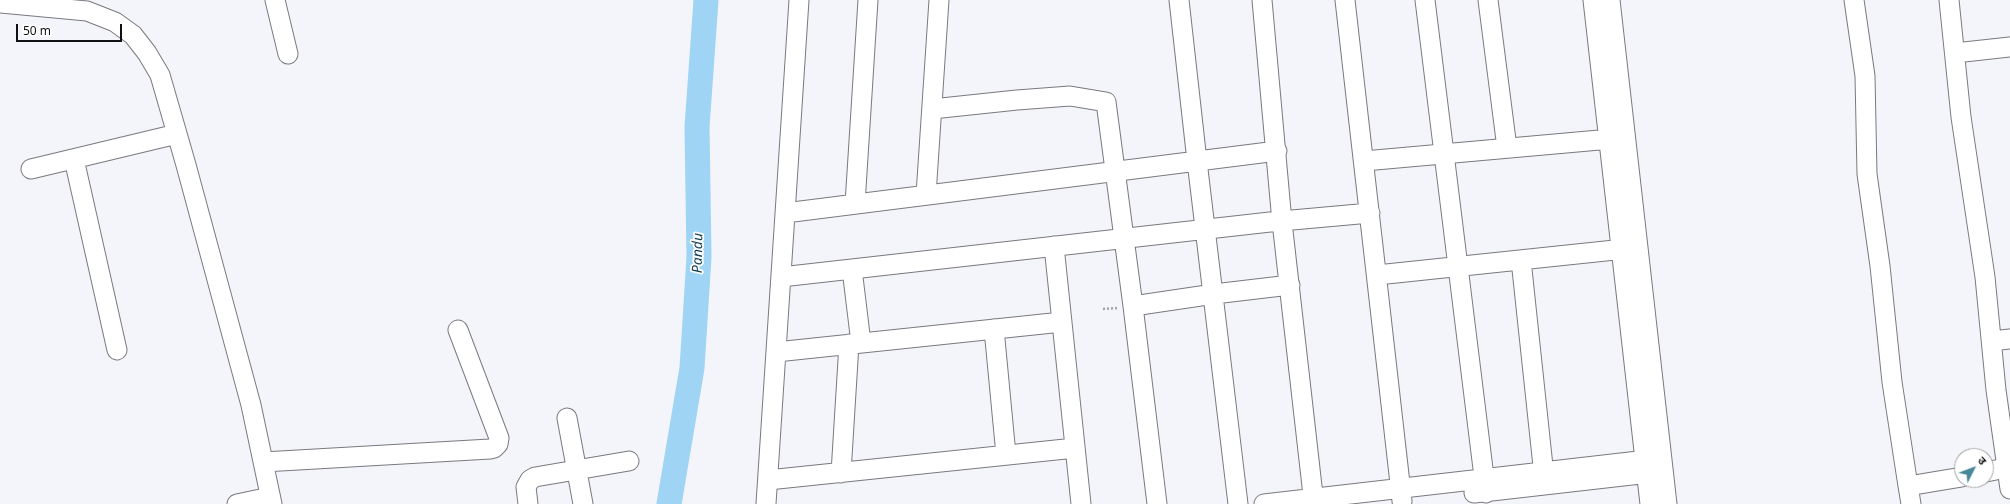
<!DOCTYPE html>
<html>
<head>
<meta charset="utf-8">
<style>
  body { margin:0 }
  #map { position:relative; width:2010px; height:504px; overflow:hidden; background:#f4f4fb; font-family:"Noto Sans","Noto Sans Devanagari",sans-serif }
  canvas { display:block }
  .north { position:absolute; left:1954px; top:448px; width:40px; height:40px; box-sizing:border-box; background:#fff; border:1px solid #a0a0a1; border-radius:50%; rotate:48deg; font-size:11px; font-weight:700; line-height:16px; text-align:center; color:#111113 }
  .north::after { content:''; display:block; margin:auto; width:14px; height:18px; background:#468799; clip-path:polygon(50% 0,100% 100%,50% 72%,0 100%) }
  .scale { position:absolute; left:16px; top:24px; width:106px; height:18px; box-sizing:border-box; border:2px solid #111113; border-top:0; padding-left:5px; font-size:12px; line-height:14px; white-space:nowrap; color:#111113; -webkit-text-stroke:3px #fff; paint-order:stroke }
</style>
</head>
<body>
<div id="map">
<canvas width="2010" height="504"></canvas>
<div class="north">उ</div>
<div class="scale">50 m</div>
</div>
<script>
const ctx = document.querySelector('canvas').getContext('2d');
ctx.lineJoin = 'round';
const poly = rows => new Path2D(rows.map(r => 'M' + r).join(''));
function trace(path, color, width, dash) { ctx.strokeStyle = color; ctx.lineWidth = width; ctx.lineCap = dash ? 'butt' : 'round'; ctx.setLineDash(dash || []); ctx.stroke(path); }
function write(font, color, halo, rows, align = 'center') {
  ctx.font = font + ' "Noto Sans",sans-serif'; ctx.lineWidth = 3.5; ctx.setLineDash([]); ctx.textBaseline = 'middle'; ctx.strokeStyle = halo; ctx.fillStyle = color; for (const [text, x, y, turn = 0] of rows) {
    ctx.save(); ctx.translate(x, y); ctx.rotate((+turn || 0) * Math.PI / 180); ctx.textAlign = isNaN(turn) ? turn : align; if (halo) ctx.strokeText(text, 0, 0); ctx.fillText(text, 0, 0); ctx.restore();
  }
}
trace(poly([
  [669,504,692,368,699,257,697,127,706,0]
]), '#9fd4f4', 25);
const minor = poly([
  [275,0,288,54],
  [1179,0,1197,161,1238,504],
  [1262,0,1282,222,1314,504],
  [1345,0,1402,501],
  [1425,0,1486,493],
  [1488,0,1507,148],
  [1593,0,1650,504],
  [1610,0,1667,504],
  [1854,0,1865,76,1867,174,1880,266,1892,382,1908,486,1962,477],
  [1949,0,1961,117,1985,277,1996,390,2010,489],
  [0,3,87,11,115,22,133,35,147,53,160,75,186,165,251,405,272,504],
  [1955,53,2010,47],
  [932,109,1017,100,1070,96,1106,102,1133,306,1157,504],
  [74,159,117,350],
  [1364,161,1622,138],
  [31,169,177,134],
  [926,195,939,0],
  [855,204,868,0],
  [785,213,1277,151],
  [1054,246,1081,504],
  [1521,260,1545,485],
  [852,269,861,343],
  [1377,275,1634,248],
  [781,277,1270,222,1370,213],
  [1133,306,1214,294,1290,285],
  [994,329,1006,455],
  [1992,341,2010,339],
  [776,352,1062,322],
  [567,418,583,504],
  [263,462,490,449,494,448,498,444,499,438,458,330],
  [1986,472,2010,467],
  [841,473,849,344],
  [768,480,1075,448],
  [1908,486,1911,504],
  [1474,493,1658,472],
  [237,504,270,497],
  [528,504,526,487,530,480,535,477,629,461],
  [766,504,799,0],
  [1264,504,1656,459]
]);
trace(minor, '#7a797f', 21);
trace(poly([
  [1103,309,1117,308]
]), '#a3a3a8', 2.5, [2, 2]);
trace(minor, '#fff', 19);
write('italic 14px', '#0e3a50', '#fff', [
  ["Pandu",698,253,-89]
]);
</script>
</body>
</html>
